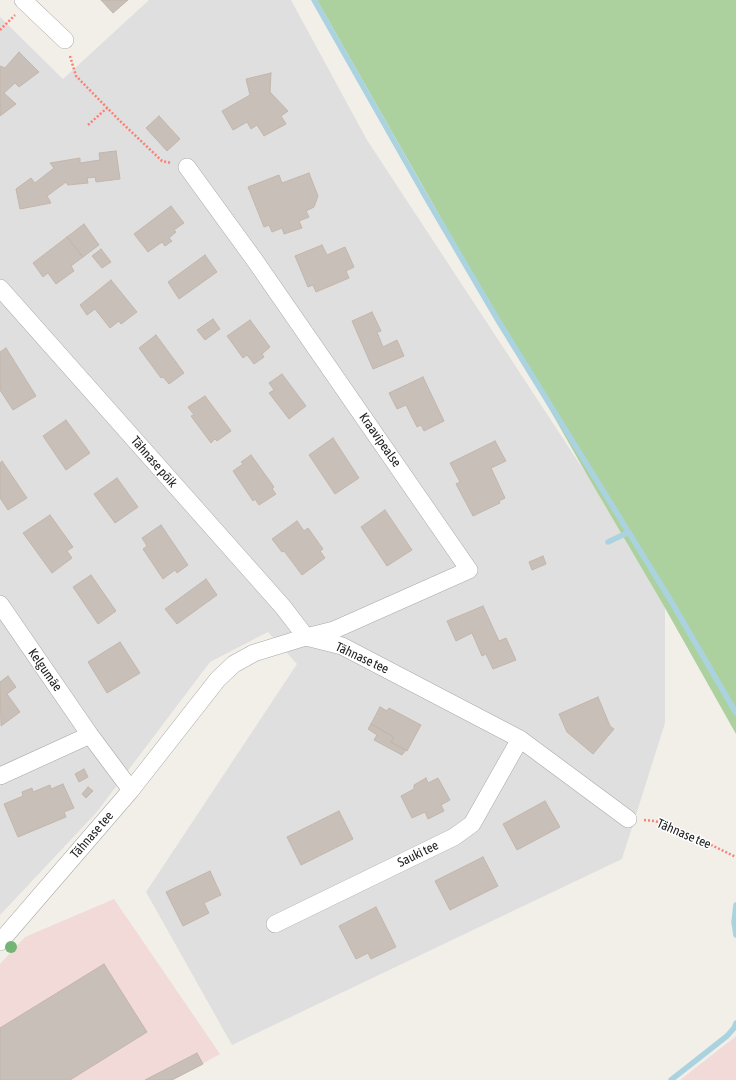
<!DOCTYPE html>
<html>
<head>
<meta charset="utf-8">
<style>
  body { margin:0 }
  canvas { display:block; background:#f2efe9 }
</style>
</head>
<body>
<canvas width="736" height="1080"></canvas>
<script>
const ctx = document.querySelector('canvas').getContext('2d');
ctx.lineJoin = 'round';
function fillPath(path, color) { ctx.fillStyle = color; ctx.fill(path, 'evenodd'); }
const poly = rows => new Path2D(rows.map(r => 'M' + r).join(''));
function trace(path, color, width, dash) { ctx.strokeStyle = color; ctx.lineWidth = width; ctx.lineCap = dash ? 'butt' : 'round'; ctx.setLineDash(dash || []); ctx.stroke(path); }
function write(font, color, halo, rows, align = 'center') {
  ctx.font = font + ' "Asap Condensed",sans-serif'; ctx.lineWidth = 3; ctx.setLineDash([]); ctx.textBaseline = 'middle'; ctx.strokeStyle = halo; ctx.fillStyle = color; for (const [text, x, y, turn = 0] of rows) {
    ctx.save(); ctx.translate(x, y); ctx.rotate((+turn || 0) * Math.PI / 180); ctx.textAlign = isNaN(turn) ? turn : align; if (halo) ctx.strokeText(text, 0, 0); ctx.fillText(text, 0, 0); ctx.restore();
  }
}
fillPath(poly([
  [149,0,291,0,367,140,587,475,665,608,665,723,622,859,232,1045,146,892,297,664,268,632,210,662,96,813,0,915,0,17,63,79]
]), '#e0dfdf');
fillPath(poly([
  [114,899,220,1054,173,1080,0,1080,0,964,25,937],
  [736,1036,736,1080,680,1080,735,1037]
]), '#f2dad9');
fillPath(poly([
  [317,0,736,0,736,734,665,608,587,475]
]), '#add19e');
trace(poly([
  [314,0,428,201,499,322,671,601,736,713],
  [608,542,629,532],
  [736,905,734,922,736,935],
  [671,1080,727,1036,734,1028,736,1023]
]), '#aad3df', 5.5);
const building = poly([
  [101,0,128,0,113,13,101,0],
  [19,52,39,72,19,87,15,83,4,93,16,104,0,116,0,66,5,68,19,52],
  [271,73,270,92,288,111,281,116,286,124,264,136,257,125,251,129,247,122,233,130,222,111,250,95,246,79,271,73],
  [159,116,180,139,167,151,146,128,159,116],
  [116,151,120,179,96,182,95,177,87,178,88,183,68,185,66,182,47,196,51,203,20,209,16,189,31,178,35,183,54,168,50,163,80,158,80,163,100,160,99,153,116,151],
  [309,173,318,196,314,207,306,211,309,217,299,221,302,228,284,234,282,228,272,232,269,225,264,227,248,187,279,175,282,183,309,173],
  [171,206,184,223,174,230,176,232,169,238,172,241,165,246,162,242,148,252,134,234,171,206],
  [84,224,99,245,83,257,67,237,84,224],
  [67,237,83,257,71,266,74,271,56,284,48,273,43,277,33,263,67,237],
  [322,245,327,255,345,247,354,267,346,271,349,278,316,292,313,285,308,287,295,256,322,245],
  [101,249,111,262,102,268,92,256,101,249],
  [205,255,217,272,179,299,168,282,205,255],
  [111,280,137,312,121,324,119,321,110,328,95,309,87,315,80,305,111,280],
  [372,312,381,331,377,332,383,347,397,340,404,356,373,369,352,321,372,312],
  [213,319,220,329,205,340,197,330,213,319],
  [250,320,270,347,262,354,264,357,254,364,247,355,243,358,227,336,250,320],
  [156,335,184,373,169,384,163,377,161,378,139,348,156,335],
  [6,348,36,396,13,410,0,390,0,352,6,348],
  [282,374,306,406,289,419,269,393,274,390,269,383,282,374],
  [423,377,444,421,424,431,421,425,417,427,406,405,397,409,389,393,423,377],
  [205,396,231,431,217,441,215,439,211,443,191,416,194,415,188,407,205,396],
  [66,420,90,453,66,470,43,436,66,420],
  [333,438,359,478,335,494,309,455,333,438],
  [495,441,506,461,491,468,505,498,499,501,500,503,473,516,456,484,460,482,450,463,495,441],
  [251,455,274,487,272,489,276,494,259,505,255,499,253,501,233,471,243,464,241,462,251,455],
  [2,461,27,498,8,510,0,498,0,463,2,461],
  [117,478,138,507,115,523,94,494,117,478],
  [385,510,412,550,387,566,361,527,385,510],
  [50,515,73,547,67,551,72,558,52,573,23,533,50,515],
  [297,521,304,531,308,528,323,549,320,551,325,558,302,575,284,551,282,552,272,539,297,521],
  [161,525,188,565,177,573,175,570,163,579,143,549,147,546,142,538,161,525],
  [543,556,546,564,532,570,529,562,543,556],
  [91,575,116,611,98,624,73,587,91,575],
  [206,579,217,595,177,624,165,609,206,579],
  [483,606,499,641,506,638,516,660,493,669,486,654,482,656,472,633,456,641,447,621,483,606],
  [120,642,140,673,107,693,88,662,120,642],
  [8,676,16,687,7,694,20,712,1,726,0,682,8,676],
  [598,697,610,726,614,729,593,754,567,732,559,714,598,697],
  [380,707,387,711,389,708,421,725,407,751,391,742,394,737,371,724,380,707],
  [371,724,394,737,391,742,406,750,402,755,374,740,377,735,368,729,371,724],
  [84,769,88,777,79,782,75,774,84,769],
  [426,778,428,783,438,778,450,800,441,805,444,811,428,819,425,812,412,818,401,796,414,789,414,785,426,778],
  [63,784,74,808,64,812,66,817,18,837,4,804,23,796,22,792,32,788,33,792,50,785,51,789,63,784],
  [88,787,93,791,86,798,82,794,88,787],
  [545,801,560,827,517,850,503,824,545,801],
  [339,811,353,839,301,865,287,837,339,811],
  [483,857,498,886,450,910,435,881,483,857],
  [210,871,221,895,204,903,209,913,183,926,166,892,210,871],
  [376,907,396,947,371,959,368,953,356,959,339,926,376,907],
  [104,964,147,1032,70,1080,0,1080,0,1028,104,964],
  [197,1053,203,1064,172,1080,145,1080,197,1053]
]);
fillPath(building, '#c7bfb8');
trace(building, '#c4b6ab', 1);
const minor = poly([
  [23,0,65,40],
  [0,288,283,607,306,637,334,630,469,570,256,262,187,167],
  [0,604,90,735,131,790],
  [0,776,90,735],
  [275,924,454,837,472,824,520,739],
  [0,942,131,790,218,679,234,664,254,653,306,637,342,646,520,739,628,819]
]);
trace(minor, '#a9a9a9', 18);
trace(poly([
  [0,30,15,15],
  [70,56,76,76,119,120,162,161,171,163],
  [88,125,107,108],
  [644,820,654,821,668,824,736,857]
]), '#fa8072', 2.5, [2, 2]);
trace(minor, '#fff', 17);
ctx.fillStyle = '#74b475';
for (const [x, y] of [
  [11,947]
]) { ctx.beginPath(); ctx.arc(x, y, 6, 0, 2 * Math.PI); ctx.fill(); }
write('13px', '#222', '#fff', [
  ["Kraavipealse",380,440,55],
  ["Tähnase põik",154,462,49],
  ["Tähnase tee",362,658,25],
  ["Kelgumäe",45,670,55],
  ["Tähnase tee",684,834,23],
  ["Tähnase tee",92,835,-49],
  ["Sauki tee",418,854,-26]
]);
</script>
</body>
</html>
